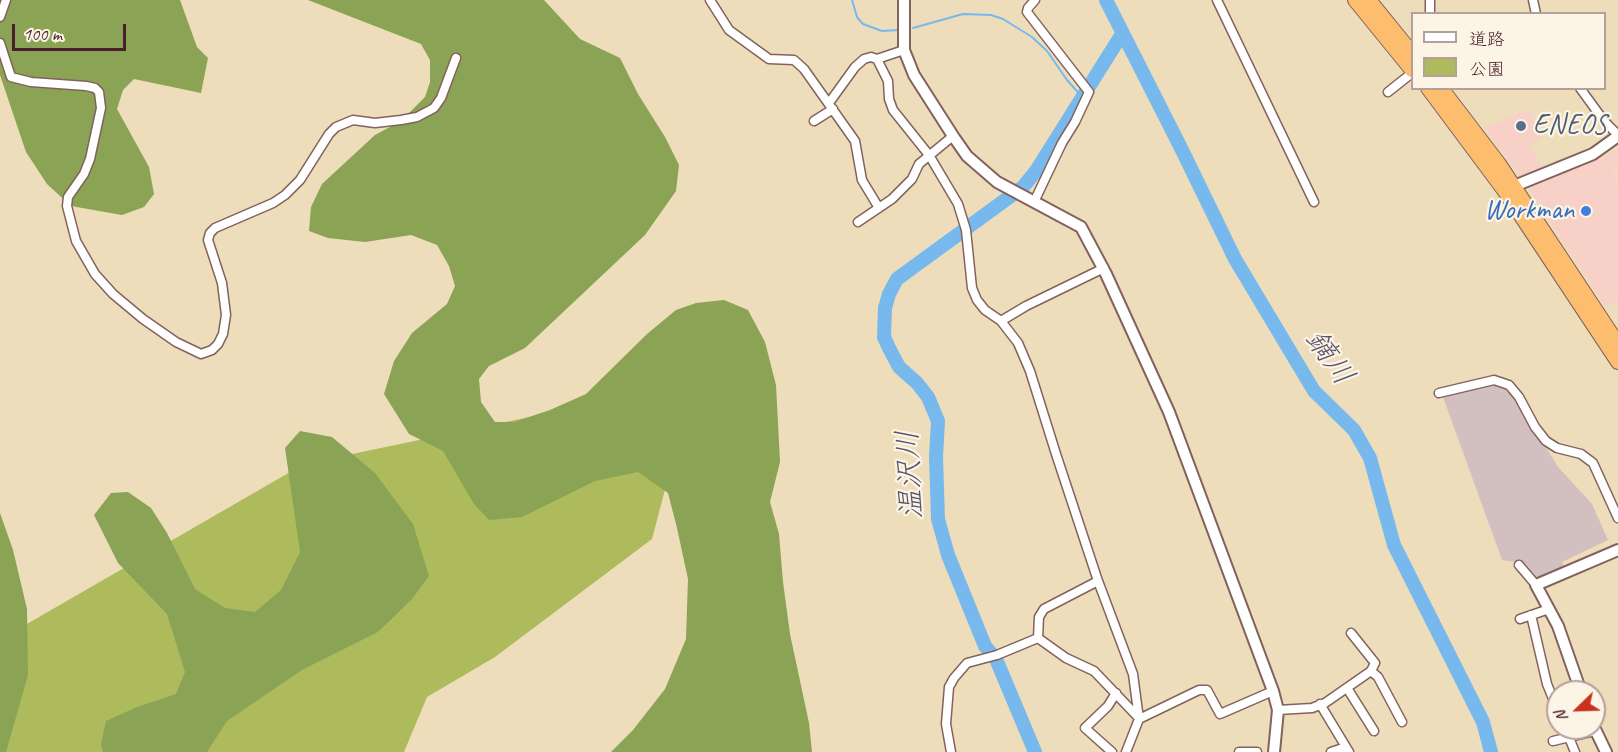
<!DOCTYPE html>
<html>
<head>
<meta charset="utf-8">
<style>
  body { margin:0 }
  #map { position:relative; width:1618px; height:752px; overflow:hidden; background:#edb; font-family:Caveat,"Klee One",sans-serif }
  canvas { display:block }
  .legend { position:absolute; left:1411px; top:12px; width:195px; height:78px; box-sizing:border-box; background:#fcf5e5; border:2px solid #b59f9b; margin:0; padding:8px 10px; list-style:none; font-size:18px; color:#4a1f2b }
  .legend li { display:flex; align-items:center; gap:12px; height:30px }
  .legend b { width:30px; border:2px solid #b59f9b }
  .north { position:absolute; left:1546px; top:680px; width:60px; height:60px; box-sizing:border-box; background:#fcf5e5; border:2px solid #b59f9b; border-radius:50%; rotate:247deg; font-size:16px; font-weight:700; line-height:24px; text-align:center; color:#4a1f2b }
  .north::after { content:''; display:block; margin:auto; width:21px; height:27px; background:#c8321e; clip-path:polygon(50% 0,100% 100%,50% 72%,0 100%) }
  .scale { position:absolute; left:12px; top:24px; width:114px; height:27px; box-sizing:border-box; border:3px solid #4a1f2b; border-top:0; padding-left:8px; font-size:18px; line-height:21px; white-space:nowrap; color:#4a1f2b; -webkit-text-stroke:4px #fcf5e5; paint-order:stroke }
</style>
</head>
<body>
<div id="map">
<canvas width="1618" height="752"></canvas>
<ul class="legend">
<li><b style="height:8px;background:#fff"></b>道路</li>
<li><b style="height:16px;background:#adbb5d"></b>公園</li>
</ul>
<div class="north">N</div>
<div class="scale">100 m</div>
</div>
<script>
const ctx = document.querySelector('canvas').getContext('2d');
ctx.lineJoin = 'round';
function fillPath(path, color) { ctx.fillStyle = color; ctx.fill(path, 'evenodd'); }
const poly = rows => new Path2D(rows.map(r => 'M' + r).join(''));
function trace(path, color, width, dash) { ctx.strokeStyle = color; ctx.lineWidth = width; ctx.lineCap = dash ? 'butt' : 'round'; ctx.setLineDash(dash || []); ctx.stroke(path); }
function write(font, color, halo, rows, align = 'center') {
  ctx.font = font + ' Caveat,"Klee One",sans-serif'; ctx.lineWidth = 4.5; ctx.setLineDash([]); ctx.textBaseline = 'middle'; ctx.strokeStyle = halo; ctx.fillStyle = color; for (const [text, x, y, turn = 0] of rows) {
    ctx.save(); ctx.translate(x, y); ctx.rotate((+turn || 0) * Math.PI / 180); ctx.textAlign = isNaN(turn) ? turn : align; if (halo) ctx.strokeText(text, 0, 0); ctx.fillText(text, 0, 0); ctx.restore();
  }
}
fillPath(poly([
  [1529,109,1542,138,1530,144,1543,170,1521,178,1484,128],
  [1618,148,1618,170,1612,174,1618,184,1618,302,1606,307,1529,190,1531,187,1559,172,1601,159]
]), '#f7d1c8');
fillPath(poly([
  [1490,384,1503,385,1512,392,1558,467,1592,504,1608,540,1562,562,1564,568,1537,578,1526,564,1502,560,1443,397]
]), '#d2bfc0');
fillPath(poly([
  [693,383,652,539,495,657,427,697,404,752,0,752,0,660,13,632,304,464]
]), '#adbb5d');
fillPath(poly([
  [8,0,180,0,197,47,208,58,201,93,134,79,123,90,117,109,149,167,154,194,144,207,122,215,71,206,47,184,26,152,0,75,0,19],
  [308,0,544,0,580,39,620,58,638,94,665,137,679,165,676,191,645,235,525,348,489,366,479,379,481,402,495,422,514,422,550,410,586,394,647,334,676,310,696,303,724,300,748,310,765,342,776,385,780,462,770,502,779,534,783,582,790,634,809,723,812,752,611,752,633,730,665,689,686,639,688,579,677,528,668,493,638,472,595,481,522,517,489,520,474,504,443,451,409,434,384,394,394,361,412,333,447,304,455,286,449,266,437,245,411,235,365,242,328,238,309,231,311,207,322,184,375,135,401,121,425,97,430,82,430,60,421,44],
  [300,431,332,437,375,473,413,524,429,576,412,599,378,632,302,670,227,721,207,752,103,752,101,745,106,721,137,707,176,694,185,672,167,614,118,563,94,515,111,493,128,492,151,508,167,533,195,589,225,608,255,612,281,590,300,552,285,448],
  [0,513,13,550,27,609,28,675,6,752,0,752]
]), '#8aa354');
trace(poly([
  [852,0,857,17,863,24,882,31,899,30],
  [913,28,963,14,991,15,1003,19,1032,37,1047,51,1067,80,1082,97]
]), '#77b9ec', 2);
trace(poly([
  [1106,0,1182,150,1235,259,1314,391,1354,430,1370,458,1394,545,1483,722,1491,752],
  [1035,752,996,659,985,646,948,555,938,519,936,457,938,421,928,397,917,383,899,367,889,348,884,337,885,308,889,294,897,279,1023,187,1036,171,1122,34]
]), '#77b9ec', 14);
const minor = poly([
  [710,0,729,30,769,59,794,60,804,69,855,141,862,180,879,208],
  [1217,0,1314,202],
  [1533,0,1536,14],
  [1430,14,1430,0],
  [0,17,6,0],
  [0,43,11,77,31,82,86,86,95,88,99,92,101,108,90,159,84,174,68,197,67,206,76,241,95,274,113,294,143,319,176,342,201,354,212,350,218,344,223,334,226,315,222,283,208,240,210,233,215,228,273,203,285,195,300,180,329,134,336,127,353,120,375,123,401,120,417,117,434,108,441,98,456,58],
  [877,59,904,50],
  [1580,88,1604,121,1618,135],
  [1388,92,1412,73],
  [829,103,855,67,864,59,871,57,877,59,888,81,889,99,893,110,929,155,958,204,966,230,972,288,977,300,985,310,1001,321,1018,343,1030,371,1056,454,1098,581,1133,674,1139,719,1126,752],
  [814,121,833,109],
  [1034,202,1062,143,1075,122,1089,92,1027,12,1028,8,1035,0],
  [858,222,892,199,912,179,919,164,953,136],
  [1001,321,1026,306,1104,268],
  [1439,393,1494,380,1509,385,1519,397,1535,427,1546,441,1557,448,1581,454,1593,463,1618,518],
  [1519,565,1536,585],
  [1531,615,1547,684,1558,711],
  [1520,619,1549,609],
  [1038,638,1039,617,1044,609,1098,581],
  [1371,671,1378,677,1402,722],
  [1347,688,1374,731],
  [1320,704,1346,747],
  [1278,710,1312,708,1325,703,1371,671,1375,663,1351,633],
  [1139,719,1199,690,1207,690,1220,714,1273,691],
  [1565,728,1575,752],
  [1553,741,1595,731],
  [951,752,946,724,949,687,954,678,967,663,997,655,1038,638,1066,658,1094,671,1137,716],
  [1112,752,1085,728,1108,706,1116,693],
  [1239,752,1257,752],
  [1331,752,1346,747,1349,752]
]);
const tertiary = poly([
  [904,0,904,50,914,75,953,136,967,156,997,182,1081,227,1106,274,1169,412,1273,691,1278,710,1274,752],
  [1507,189,1593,154,1618,136],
  [1581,692,1558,626,1536,585,1618,550],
  [1594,727,1606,752]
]);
const trunk = poly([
  [1355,0,1412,70],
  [1369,0,1412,53],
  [1428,88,1504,190,1618,362],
  [1441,88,1499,164,1618,344]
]);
trace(minor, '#83625d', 11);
trace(tertiary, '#83625d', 14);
trace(trunk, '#83625d', 16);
trace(minor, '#fff', 8);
trace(tertiary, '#fff', 10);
trace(trunk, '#fcbd6f', 14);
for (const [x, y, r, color] of [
  [1521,126,6,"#5c6f8a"],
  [1586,211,6,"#3f7fe0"]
]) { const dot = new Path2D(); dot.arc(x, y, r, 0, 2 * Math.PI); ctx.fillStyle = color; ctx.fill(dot); trace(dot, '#fcf5e5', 2); }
write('28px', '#4e5e75', '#fcf5e5', [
  ["ENEOS",1533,126]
], 'left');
write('28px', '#366cbe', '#fcf5e5', [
  ["Workman",1574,211]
], 'right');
write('italic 30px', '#5a556f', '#fcf5e5', [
  ["鏑川",1329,358,55],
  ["温沢川",911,475,-93]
]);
</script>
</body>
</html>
